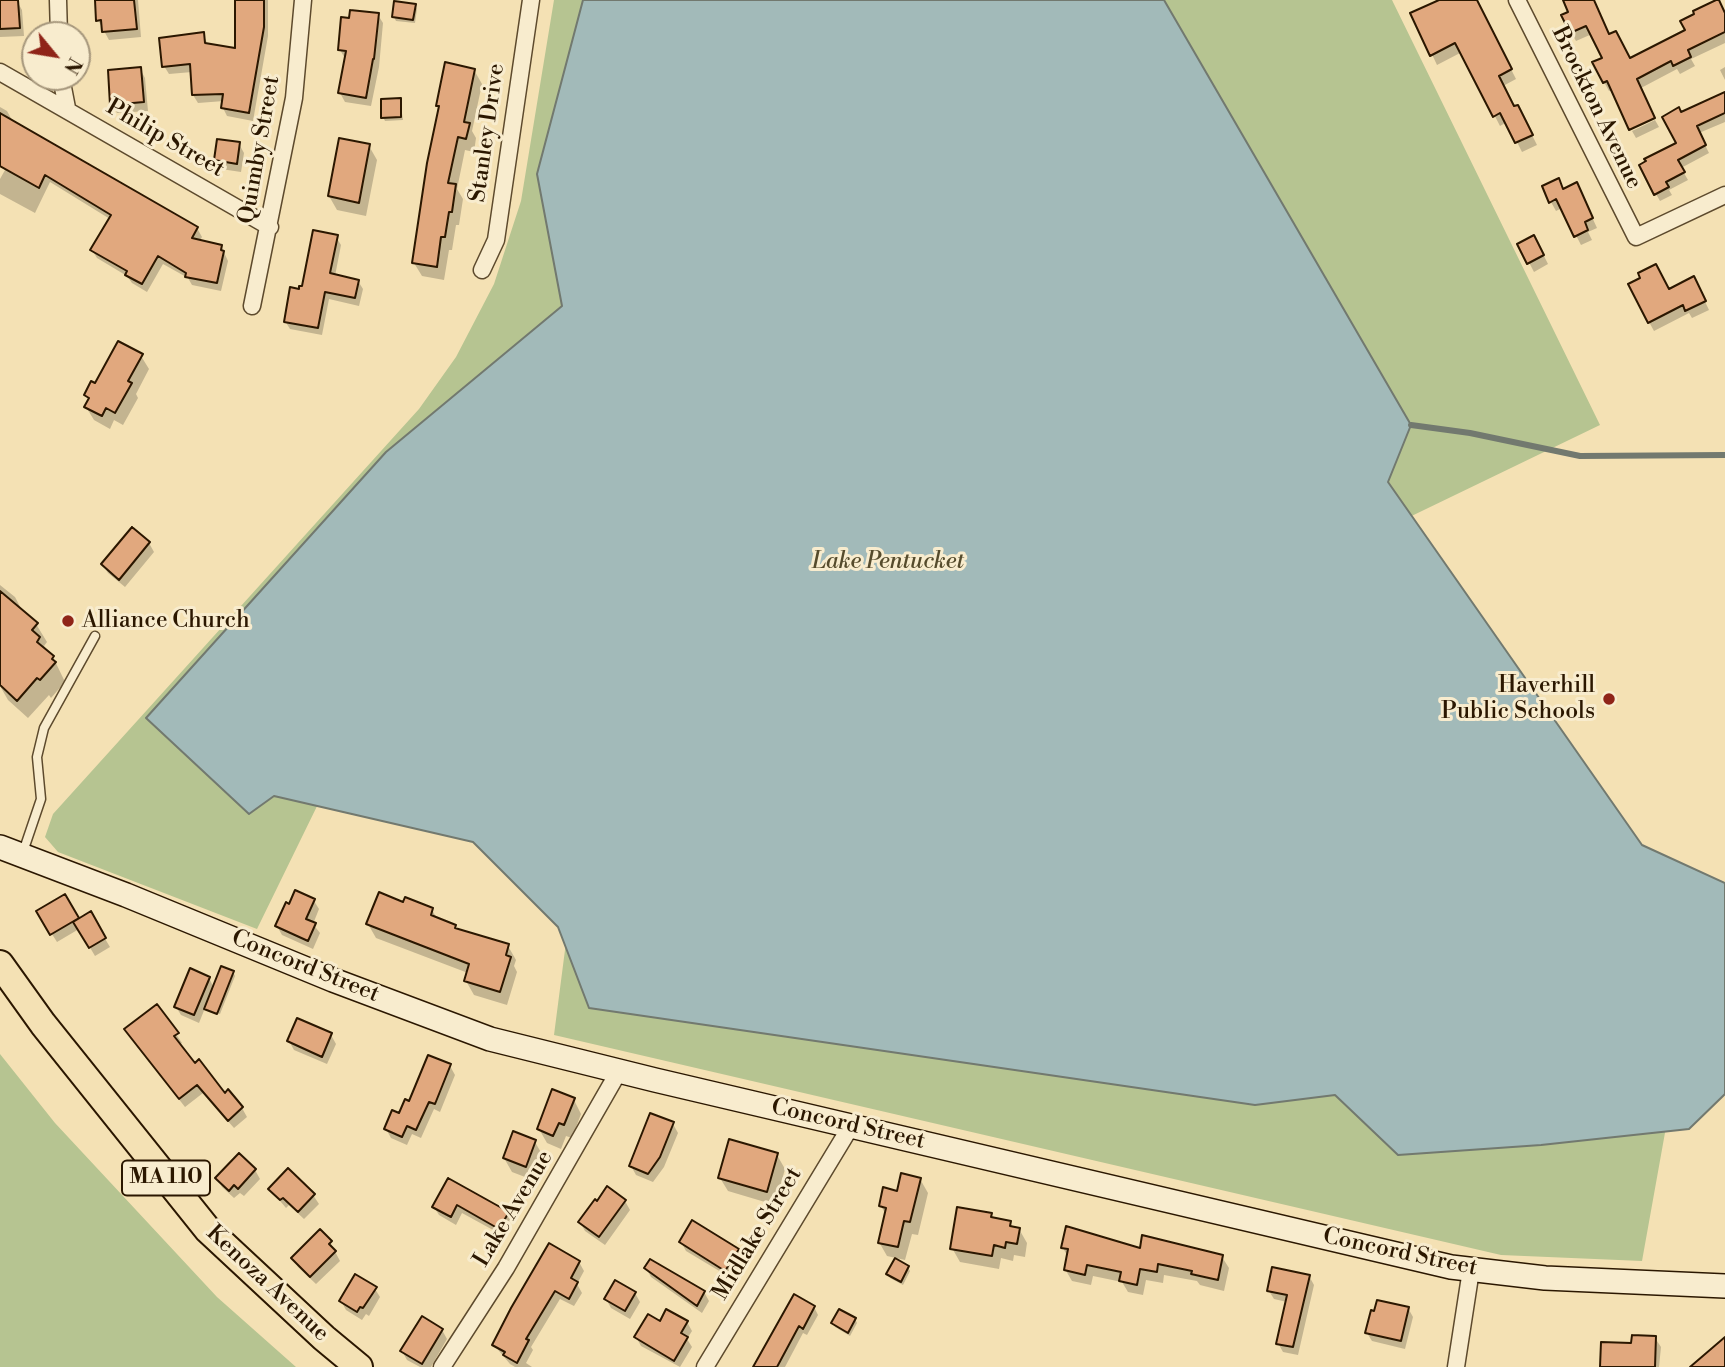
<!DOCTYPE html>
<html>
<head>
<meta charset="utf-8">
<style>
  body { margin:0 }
  #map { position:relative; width:1725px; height:1367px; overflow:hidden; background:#f4e1b4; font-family:"Libre Bodoni",serif }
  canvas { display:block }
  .north { position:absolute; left:21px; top:21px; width:70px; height:70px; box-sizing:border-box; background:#f8ecce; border:2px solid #a6977c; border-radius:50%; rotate:120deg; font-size:19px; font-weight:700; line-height:28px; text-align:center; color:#2b1700 }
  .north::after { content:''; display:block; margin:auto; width:24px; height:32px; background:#8f2418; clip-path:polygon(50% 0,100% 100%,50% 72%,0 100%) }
</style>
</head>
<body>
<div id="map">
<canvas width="1725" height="1367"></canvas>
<div class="north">N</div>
</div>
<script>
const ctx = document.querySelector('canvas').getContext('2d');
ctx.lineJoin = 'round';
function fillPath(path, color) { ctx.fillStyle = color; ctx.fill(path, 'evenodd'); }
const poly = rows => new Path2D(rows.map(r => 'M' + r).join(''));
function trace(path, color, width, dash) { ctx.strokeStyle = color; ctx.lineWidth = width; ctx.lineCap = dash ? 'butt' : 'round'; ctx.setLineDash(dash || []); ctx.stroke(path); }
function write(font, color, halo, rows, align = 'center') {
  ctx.font = font + ' "Libre Bodoni",serif'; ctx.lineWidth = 6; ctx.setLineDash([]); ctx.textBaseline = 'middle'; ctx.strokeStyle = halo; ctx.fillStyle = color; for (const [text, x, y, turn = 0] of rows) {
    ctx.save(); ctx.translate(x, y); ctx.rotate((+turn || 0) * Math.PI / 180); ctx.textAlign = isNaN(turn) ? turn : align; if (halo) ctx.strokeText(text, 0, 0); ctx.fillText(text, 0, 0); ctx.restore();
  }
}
fillPath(poly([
  [554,0,1392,0,1600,425,1366,538,1668,1116,1642,1261,1501,1255,554,1035,569,919,474,832,321,798,257,929,58,852,45,837,53,814,419,409,456,357,494,284,521,201],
  [0,1054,55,1123,217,1297,296,1367,0,1367]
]), '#b6c491');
const water = poly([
  [583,0,1164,0,1411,425,1388,482,1642,845,1725,883,1725,1094,1689,1129,1541,1145,1398,1155,1335,1095,1255,1105,589,1008,558,927,473,842,274,796,249,814,146,718,386,452,562,306,537,174,583,0]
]);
fillPath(water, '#a2bab9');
trace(water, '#72796f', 2);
fillPath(poly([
  [0,0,15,0,18,3,22,10,24,36,0,37],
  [96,0,138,0,141,37,109,40,98,20],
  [237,0,268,0,268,36,253,121,227,116,223,108,224,101,198,103,193,95,192,72,169,74,164,66,203,34,208,45,237,50],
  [1435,0,1476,0,1516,79,1503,86,1514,108,1523,117,1537,145,1522,152,1507,122,1500,126,1462,52,1437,65,1413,14,1437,3],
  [1573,0,1593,0,1609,36,1630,60,1725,15,1725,43,1691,59,1695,66,1680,74,1677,69,1641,88,1609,91,1604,82,1604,59,1592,34,1576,41,1571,32],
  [415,5,417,9,415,23,396,21,394,17],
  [378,15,383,23,379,67,371,106,345,102,340,93,346,60,340,50],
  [1725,67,1725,80,1720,70],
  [140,69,145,78,148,111,117,113,112,105],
  [474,70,482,84,472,131,476,138,474,152,465,150,457,189,463,199,459,225,456,225,452,250,449,250,444,280,422,276,414,263,440,109,438,106],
  [400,100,403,120,385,121,383,117],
  [1720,105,1725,115,1725,122,1699,133,1709,153,1681,168,1688,180,1669,190,1672,195,1660,201,1656,194,1678,143,1681,114],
  [0,107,7,111,12,120,197,228,202,237,199,242,221,246,228,261,221,291,192,285,188,278,163,264,147,292,132,283,127,276,97,258,92,250,110,219,50,182,35,213,0,194,0,179,10,161,0,155],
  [1655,120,1659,127,1636,138,1632,131],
  [239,144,244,153,241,172,221,169,216,160],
  [369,146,377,160,366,216,337,210,329,196],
  [1564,191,1581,193,1597,228,1588,232,1592,240,1581,245,1562,208,1556,211,1551,202],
  [336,237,341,245,335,276,358,281,363,289,359,306,329,299,322,335,290,329,285,321,300,291],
  [1520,245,1539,246,1548,264,1534,272],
  [1698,287,1709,310,1692,318,1689,313,1654,331,1649,322,1668,291],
  [141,356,149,369,136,394,138,398,123,425,114,420,110,429,94,420,86,407,89,401,86,395,95,385],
  [132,529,149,543,154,552,125,587,108,573,103,565],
  [0,585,15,597,24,614,36,624,47,642,44,646,53,657,65,682,51,698,49,695,28,718,8,700,0,686],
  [64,896,79,921,90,914,110,947,95,956,79,929,57,942,38,912],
  [314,901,319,909,313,924,320,933,313,949,282,935,277,926],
  [432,910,438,920,455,926,457,930,508,946,516,960,514,966,517,972,507,1005,474,995,466,981,468,973,376,938,368,924],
  [233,972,235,976,220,1014,207,1010,205,1008,199,1023,181,1015,176,1007,209,978,214,988],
  [157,1006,182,1043,179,1045,195,1065,226,1097,228,1092,242,1108,247,1117,234,1128,203,1093,185,1107,131,1038,126,1029],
  [331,1035,336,1044,327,1064,294,1050,289,1041],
  [450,1066,455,1075,440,1112,434,1109,421,1138,412,1134,407,1145,391,1138,386,1129],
  [574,1100,581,1114,572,1138,566,1136,561,1149,547,1143,539,1129],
  [673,1124,678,1133,664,1167,653,1182,636,1175,631,1166],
  [535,1142,543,1156,533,1180,512,1172,504,1158],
  [777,1155,785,1169,775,1205,728,1191,720,1178],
  [255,1170,260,1179,244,1196,240,1193,234,1198,222,1187,217,1178],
  [920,1179,928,1193,918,1235,912,1234,905,1260,887,1256,879,1242,886,1215,881,1206],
  [449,1180,507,1213,512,1222,504,1236,462,1213,456,1225,439,1215,434,1207],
  [270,1189,313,1195,319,1204,304,1219,289,1205,286,1208],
  [625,1201,630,1210,605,1245,585,1231,580,1222],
  [991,1215,994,1220,1010,1223,1013,1228,1019,1229,1027,1243,1025,1257,1014,1255,1013,1261,1001,1258,999,1269,960,1262,952,1248],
  [330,1242,340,1261,316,1284,298,1267,293,1258],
  [681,1242,738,1250,743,1259,731,1278,686,1251],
  [1063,1248,1222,1257,1229,1268,1224,1291,1200,1285,1197,1281,1164,1275,1163,1283,1146,1280,1143,1295,1128,1292,1122,1282,1093,1276,1091,1285,1072,1281,1065,1269,1068,1257],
  [579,1262,584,1271,577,1284,582,1293,574,1306,560,1299,531,1347,533,1350,526,1363,532,1367,515,1367,510,1364,494,1345],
  [646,1268,704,1292,709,1301,702,1313,651,1277],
  [908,1268,910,1271,903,1285,890,1278,888,1274],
  [1309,1276,1314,1285,1298,1355,1283,1352,1278,1343,1287,1302,1274,1299,1269,1291],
  [375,1289,380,1297,369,1316,366,1314,362,1320,346,1310,341,1301],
  [635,1293,640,1302,630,1319,611,1308,606,1299],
  [814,1307,818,1315,807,1335,803,1333,785,1367,755,1367],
  [1408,1308,1413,1317,1405,1349,1372,1341,1367,1333],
  [855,1319,857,1323,850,1336,835,1327,833,1323],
  [687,1322,692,1331,687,1339,692,1347,680,1367,641,1346,636,1337,660,1323],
  [442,1330,447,1339,431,1367,420,1367,407,1360,402,1351],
  [1655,1338,1661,1347,1659,1367,1601,1367,1633,1345]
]), '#0003');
trace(poly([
  [1411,425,1470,433,1580,456,1725,455]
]), '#72796f', 6);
const building = poly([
  [0,0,18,0,20,28,0,29,0,0],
  [95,0,134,0,137,29,102,32,101,20,96,21,95,0],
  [235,0,264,0,264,27,249,113,221,108,223,94,192,95,190,64,162,67,159,38,204,32,205,43,235,48,235,0],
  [1439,0,1477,0,1512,69,1499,76,1514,106,1518,105,1533,135,1515,143,1500,113,1493,117,1455,43,1430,56,1410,13,1439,0],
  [1563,0,1594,0,1609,34,1616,31,1630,58,1685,30,1680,21,1694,14,1693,11,1716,0,1719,0,1725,13,1725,32,1688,50,1691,57,1673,66,1671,61,1637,79,1655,118,1629,130,1607,81,1603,83,1592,62,1602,58,1586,26,1570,33,1561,15,1568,12,1563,0],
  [394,1,416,4,413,20,392,17,394,1],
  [350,10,379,13,374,59,373,59,366,98,338,93,346,51,338,50,341,17,349,18,350,10],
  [445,62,475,69,464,122,470,123,466,139,458,137,448,183,456,184,452,212,449,212,445,237,441,237,437,267,412,263,427,163,439,106,436,106,445,62],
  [141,67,144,102,110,105,108,70,141,67],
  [1725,92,1725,113,1697,126,1706,145,1678,160,1685,172,1666,182,1669,187,1654,195,1639,165,1646,161,1644,159,1676,143,1662,117,1679,107,1681,112,1725,92],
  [401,98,401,117,381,118,381,99,401,98],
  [0,113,198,227,192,238,222,245,221,250,224,251,217,283,185,277,186,273,158,256,142,284,125,275,127,271,90,250,111,215,45,175,39,188,0,166,0,113],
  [339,138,370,144,359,203,328,196,339,138],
  [217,139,240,142,237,164,214,160,217,139],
  [1559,178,1563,189,1577,182,1593,218,1585,222,1588,230,1574,237,1556,199,1549,203,1542,186,1559,178],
  [313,230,338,235,330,273,359,280,355,298,325,292,318,328,284,322,290,287,299,289,299,286,302,286,313,230],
  [1534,235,1544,255,1527,264,1517,244,1534,235],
  [1656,264,1669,289,1694,276,1706,301,1685,311,1683,305,1648,323,1628,284,1640,278,1638,273,1656,264],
  [118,341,143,354,128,381,132,383,115,413,106,408,102,416,84,407,89,398,84,395,91,381,95,383,118,341],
  [132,527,150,542,119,580,101,564,132,527],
  [0,591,38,623,32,630,40,637,37,642,54,656,52,659,56,662,40,680,37,678,17,701,0,685,0,591],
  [295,890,315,899,306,919,316,923,308,941,275,926,286,902,289,904,295,890],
  [379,892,403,902,405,897,433,908,431,915,456,925,455,928,509,944,506,955,511,957,500,992,464,981,469,964,366,924,379,892],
  [65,894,79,918,50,935,36,911,65,894],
  [91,911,106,938,89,948,73,922,91,911],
  [221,966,234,971,217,1014,204,1009,221,966],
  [190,968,210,977,194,1015,174,1007,190,968],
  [157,1004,179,1033,174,1036,195,1063,199,1059,225,1093,228,1089,243,1107,228,1121,197,1085,179,1099,124,1029,157,1004],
  [297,1018,332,1033,322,1057,287,1041,297,1018],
  [428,1055,451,1064,435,1104,429,1102,416,1130,407,1126,402,1137,384,1129,392,1110,399,1113,405,1099,409,1101,428,1055],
  [552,1089,575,1098,564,1125,559,1123,553,1136,537,1129,552,1089],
  [650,1113,674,1122,660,1157,648,1174,629,1166,650,1113],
  [513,1131,536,1140,526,1167,503,1158,513,1131],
  [729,1139,778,1153,767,1192,718,1178,729,1139],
  [239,1153,256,1169,238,1189,234,1185,229,1191,215,1178,239,1153],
  [288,1168,315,1194,298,1212,283,1198,280,1200,268,1189,288,1168],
  [901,1173,921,1178,910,1222,904,1221,898,1247,878,1243,886,1208,879,1206,883,1187,897,1191,901,1173],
  [448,1178,509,1212,499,1229,457,1205,451,1217,432,1207,448,1178],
  [607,1186,626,1200,599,1237,578,1222,595,1199,597,1201,607,1186],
  [957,1207,992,1213,991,1217,1011,1221,1010,1226,1020,1228,1017,1244,1006,1242,1005,1248,994,1245,992,1256,950,1249,957,1207],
  [692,1220,739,1249,725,1271,679,1242,692,1220],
  [1066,1226,1140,1248,1142,1235,1223,1255,1218,1280,1191,1274,1192,1271,1158,1264,1157,1272,1140,1269,1137,1285,1119,1281,1121,1272,1087,1265,1085,1275,1064,1270,1068,1249,1061,1248,1066,1226],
  [320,1229,332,1241,329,1244,336,1251,310,1277,291,1258,320,1229],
  [549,1243,580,1261,571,1278,578,1282,569,1299,555,1291,526,1339,529,1340,517,1363,503,1355,505,1352,492,1345,511,1308,549,1243],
  [895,1258,909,1266,901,1282,886,1274,895,1258],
  [650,1259,705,1291,697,1306,644,1268,650,1259],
  [1272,1267,1310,1275,1293,1347,1276,1344,1287,1295,1267,1291,1272,1267],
  [355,1274,377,1287,363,1308,360,1307,357,1312,339,1301,355,1274],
  [615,1280,636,1292,625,1311,604,1299,615,1280],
  [794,1294,815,1306,803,1329,799,1326,777,1367,753,1367,794,1294],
  [1377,1300,1409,1307,1401,1341,1365,1333,1371,1310,1374,1311,1377,1300],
  [666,1309,688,1321,681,1333,688,1337,674,1361,634,1337,648,1314,660,1321,666,1309],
  [839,1309,856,1318,848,1333,831,1323,839,1309],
  [422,1316,443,1329,422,1364,400,1351,422,1316],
  [1632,1335,1656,1336,1655,1367,1600,1367,1601,1342,1631,1343,1632,1335],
  [1725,1337,1725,1367,1690,1367,1725,1337]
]);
fillPath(building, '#e1a87e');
trace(building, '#2b1700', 2);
const lane = poly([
  [23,852,41,799,37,757,44,728,95,636]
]);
const street = poly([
  [58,0,59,35],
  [1517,0,1636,237,1725,195],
  [0,72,270,227],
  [61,77,67,108],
  [482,270,496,240,531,0],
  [252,306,294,98,303,0],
  [442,1367,506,1268,619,1071],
  [705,1367,851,1126],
  [1456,1367,1471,1270]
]);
const secondary = poly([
  [0,847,126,895,333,980,490,1039,655,1080,1451,1267,1545,1278,1725,1286]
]);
const primary = poly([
  [0,964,43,1024,208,1230,324,1338,359,1367]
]);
trace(lane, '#5d4a2d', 11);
trace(street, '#5d4a2d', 19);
trace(secondary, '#2b1700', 26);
trace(primary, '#2b1700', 30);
trace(lane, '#f8ecce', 8);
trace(street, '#f8ecce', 16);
trace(secondary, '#f8ecce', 23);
trace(primary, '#f4e1b4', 26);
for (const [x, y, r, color] of [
  [68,621,7,"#8f2418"],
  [1609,699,7,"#8f2418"]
]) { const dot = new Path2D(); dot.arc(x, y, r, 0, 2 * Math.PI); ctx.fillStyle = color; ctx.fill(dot); trace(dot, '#f8ecce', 2.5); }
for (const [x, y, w] of [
  [166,1178,88]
]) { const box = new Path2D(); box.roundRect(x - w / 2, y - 17.5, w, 35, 5); ctx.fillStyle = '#f8ecce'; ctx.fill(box); trace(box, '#2b1700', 2); }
write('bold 21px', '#2b1700', null, [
  ["MA 110",166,1178]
]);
write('23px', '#2b1700', '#f8ecce', [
  ["Brockton Avenue",1596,108,64],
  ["Stanley Drive",488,133,-82],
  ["Philip Street",165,139,30],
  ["Quimby Street",260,150,-80],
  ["Concord Street",305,967,22],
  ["Concord Street",848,1125,13],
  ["Lake Avenue",514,1209,-59],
  ["Midlake Street",758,1234,-59],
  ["Concord Street",1400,1253,12],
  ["Kenoza Avenue",267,1284,43]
]);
write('italic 23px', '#554b2c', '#f8ecce', [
  ["Lake Pentucket",888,562]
]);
write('23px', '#2b1700', '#f8ecce', [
  ["Alliance Church",82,621],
  ["Haverhill",1595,686,"right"],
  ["Public Schools",1595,712,"right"]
], 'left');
</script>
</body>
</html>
